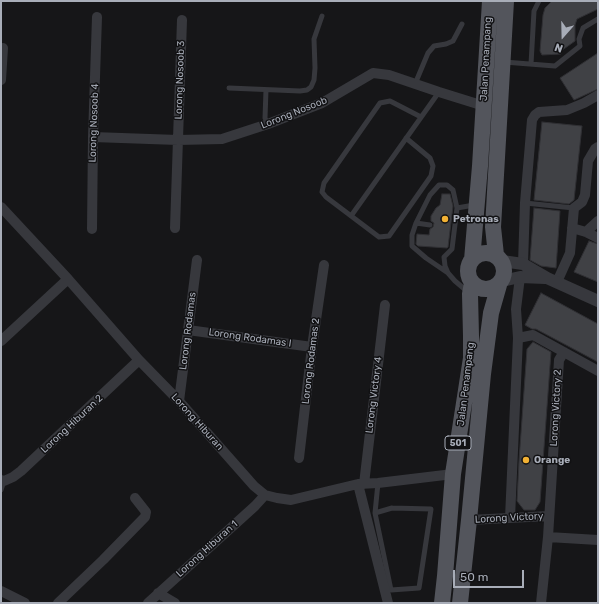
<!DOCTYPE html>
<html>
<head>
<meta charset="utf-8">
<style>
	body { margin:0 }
	#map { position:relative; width:599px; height:604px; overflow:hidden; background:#161618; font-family:Rubik,sans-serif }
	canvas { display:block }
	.frame { position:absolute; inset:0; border:2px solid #a8adb8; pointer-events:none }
	.north { position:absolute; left:543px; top:16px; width:40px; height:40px; -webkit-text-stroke:3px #111113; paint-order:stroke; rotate:200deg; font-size:11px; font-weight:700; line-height:16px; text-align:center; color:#a8adb8 }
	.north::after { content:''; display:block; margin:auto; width:14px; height:18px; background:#a8adb8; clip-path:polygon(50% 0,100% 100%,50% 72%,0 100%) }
	.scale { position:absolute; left:453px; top:570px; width:71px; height:18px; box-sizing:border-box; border:2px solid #a8adb8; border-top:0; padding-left:5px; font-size:12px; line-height:14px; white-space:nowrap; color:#a8adb8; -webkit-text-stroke:3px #111113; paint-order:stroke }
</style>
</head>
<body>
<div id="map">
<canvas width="599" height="604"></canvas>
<div class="frame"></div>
<div class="north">N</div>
<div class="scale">50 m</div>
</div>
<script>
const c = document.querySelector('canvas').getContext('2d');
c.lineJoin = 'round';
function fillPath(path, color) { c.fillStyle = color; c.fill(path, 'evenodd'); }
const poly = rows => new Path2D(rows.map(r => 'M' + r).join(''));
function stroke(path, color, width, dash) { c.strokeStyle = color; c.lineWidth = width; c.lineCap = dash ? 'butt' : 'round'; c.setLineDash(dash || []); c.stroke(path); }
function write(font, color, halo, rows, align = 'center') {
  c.font = font + ' Rubik,sans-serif'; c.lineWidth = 3; c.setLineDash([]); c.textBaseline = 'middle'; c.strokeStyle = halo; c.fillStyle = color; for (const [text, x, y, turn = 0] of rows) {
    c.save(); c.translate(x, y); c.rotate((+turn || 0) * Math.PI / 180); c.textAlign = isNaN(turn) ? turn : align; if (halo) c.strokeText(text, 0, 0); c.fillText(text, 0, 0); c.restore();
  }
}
const building = poly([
	[552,1,598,1,598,9,577,19,575,25,575,41,561,51,561,54,542,55,540,51,543,15,545,8,552,1],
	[598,53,598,89,574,100,560,78,598,53],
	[542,122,582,126,574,200,569,204,534,200,542,122],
	[442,194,450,194,453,206,448,247,447,248,418,246,416,244,417,234,429,235,430,229,433,227,434,223,431,221,431,216,436,208,440,205,442,194],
	[534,208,560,211,556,268,541,266,530,260,534,208],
	[589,241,598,244,598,282,574,272,589,241],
	[541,293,598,324,598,362,536,329,532,329,525,325,541,293],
	[533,342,551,352,540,502,535,510,524,510,517,501,519,461,527,349,533,342]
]);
fillPath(building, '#404145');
stroke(building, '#303034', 1);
stroke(poly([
	[504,62,555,66,580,46,579,39,583,28,598,19],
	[531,64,534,11,539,1],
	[415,84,428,53,434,46,446,44,453,41,462,24],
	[229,88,300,91,307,90,311,87,314,80,315,68,314,39,322,16],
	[266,90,265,118,268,124],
	[406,138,430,158,433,166,431,176,389,236,379,237,326,197,322,192,324,183,380,103,390,101,421,117],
	[525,203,574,208],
	[351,216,439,92],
	[416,223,430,225],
	[448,273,426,258,412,246,412,235,416,223,430,195,439,185,447,185,453,190,457,208],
	[468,292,455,281,448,273,445,266,444,257,452,249,457,208,474,205],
	[1,490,4,481],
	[392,508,431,509,419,588,391,590,375,513,392,508],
	[375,513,378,483]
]), '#37383d', 5);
stroke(poly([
	[1,80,3,48],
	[93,137,178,140,222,139,268,124,322,103,373,73,389,75,439,92,484,106],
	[1,207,68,279,139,360,179,401,254,486,265,495,277,498,291,500,358,484,378,483,453,474],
	[175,228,182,20],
	[572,228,586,232,598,238],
	[92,229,93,137,97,17],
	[586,232,598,221],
	[523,264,525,203,532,120,535,115,539,112,567,110,584,103,598,95],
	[557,282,570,253,574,208,582,202,585,195,588,161,595,149,598,147],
	[188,330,312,347],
	[518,338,533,335,598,371],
	[1,341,68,279],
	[179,401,197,260],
	[299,458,312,347,324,265],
	[1,480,4,481,13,477,21,471,139,360],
	[358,484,388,603],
	[364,484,385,305],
	[510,518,518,338,516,309,520,277],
	[469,520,549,516],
	[548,537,598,540],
	[1,591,25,603],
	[158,593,175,603],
	[58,603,103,560,145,517,146,512,135,498],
	[148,603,255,506,265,495],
	[541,603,548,537,559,360,564,352]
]), '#37383d', 10);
stroke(poly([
	[502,261,523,264,547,278,598,301],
	[502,281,520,277,545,278]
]), '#37383d', 12);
stroke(poly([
	'468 271a18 18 0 1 1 36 0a18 18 0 1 1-36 0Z',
	[496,255,493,227,506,1],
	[472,260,480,166,490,1],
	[442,603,445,576,453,474,471,358,471,336,470,294,472,283],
	[460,603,469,520,483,374,491,313,499,285]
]), '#53555c', 16);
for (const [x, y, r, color] of [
	[445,219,4,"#f2b134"],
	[526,460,4,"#f2b134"]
]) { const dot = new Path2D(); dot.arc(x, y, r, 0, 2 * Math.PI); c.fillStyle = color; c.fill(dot); stroke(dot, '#111113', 1.5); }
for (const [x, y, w] of [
	[458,443,26]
]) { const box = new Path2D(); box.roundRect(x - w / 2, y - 7, w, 14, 3); c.fillStyle = '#111113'; c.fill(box); stroke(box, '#a8adb8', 1); }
write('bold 9px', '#a8adb8', null, [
	["501",458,443]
]);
write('10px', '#a8adb8', '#111113', [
	["Jalan Penampang",486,59,-87],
	["Lorong Nosoob 3",180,80,-88],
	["Lorong Nosoob",294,113,-22],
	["Lorong Nosoob 4",94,123,-88],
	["Lorong Rodamas",188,331,-83],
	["Lorong Rodamas I",250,338,8],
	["Lorong Rodamas 2",311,361,-83],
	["Jalan Penampang",466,384,-83],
	["Lorong Victory 4",374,395,-83],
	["Lorong Victory 2",556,408,-87],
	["Lorong Hiburan",197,422,48],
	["Lorong Hiburan 2",72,424,-43],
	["Lorong Victory",509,518,-3],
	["Lorong Hiburan 1",207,549,-42]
]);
write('bold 10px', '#a8adb8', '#111113', [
	["Petronas",453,219],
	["Orange",534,460]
], 'left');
</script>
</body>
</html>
